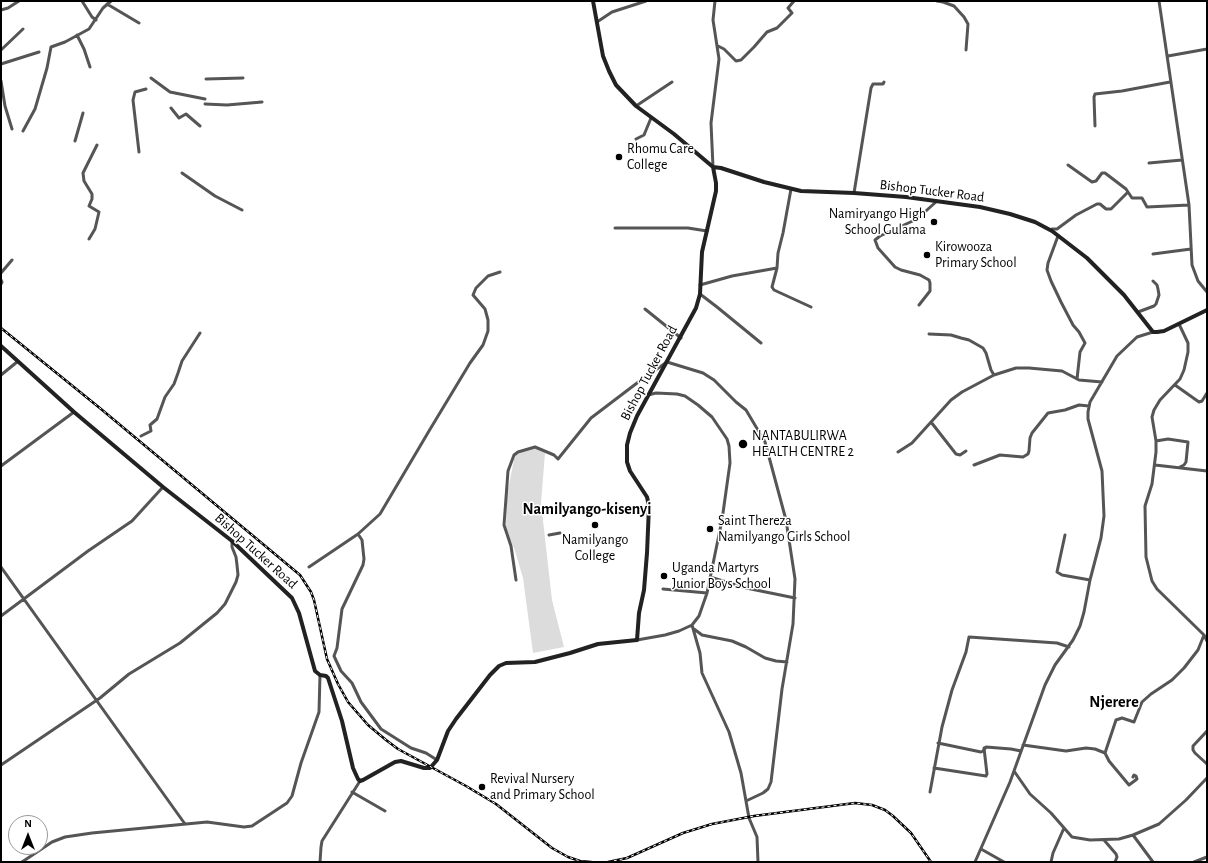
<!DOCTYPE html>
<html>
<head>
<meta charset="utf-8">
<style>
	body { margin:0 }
	#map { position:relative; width:1208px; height:863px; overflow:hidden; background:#fff; font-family:"Alegreya Sans",sans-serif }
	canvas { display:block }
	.frame { position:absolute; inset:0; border:2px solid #000; pointer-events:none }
	.north { position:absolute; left:8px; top:815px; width:40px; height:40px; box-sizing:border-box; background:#fff; border:1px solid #999; border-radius:50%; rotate:0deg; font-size:11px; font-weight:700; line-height:16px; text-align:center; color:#000 }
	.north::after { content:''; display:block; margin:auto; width:14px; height:18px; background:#000; clip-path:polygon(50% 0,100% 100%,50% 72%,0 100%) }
</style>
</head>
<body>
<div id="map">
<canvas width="1208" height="863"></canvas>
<div class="frame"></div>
<div class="north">N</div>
</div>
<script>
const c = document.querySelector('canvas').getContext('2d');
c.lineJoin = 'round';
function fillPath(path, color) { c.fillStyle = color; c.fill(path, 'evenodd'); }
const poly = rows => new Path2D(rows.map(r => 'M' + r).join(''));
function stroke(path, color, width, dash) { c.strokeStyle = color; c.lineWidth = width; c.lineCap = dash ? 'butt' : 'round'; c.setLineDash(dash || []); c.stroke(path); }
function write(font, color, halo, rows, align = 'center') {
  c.font = font + ' "Alegreya Sans",sans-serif'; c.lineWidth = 3; c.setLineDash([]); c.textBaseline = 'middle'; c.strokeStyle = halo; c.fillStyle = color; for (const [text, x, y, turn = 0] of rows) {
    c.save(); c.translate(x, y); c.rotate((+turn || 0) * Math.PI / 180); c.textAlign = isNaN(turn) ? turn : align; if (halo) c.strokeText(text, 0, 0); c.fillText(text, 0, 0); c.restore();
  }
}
fillPath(poly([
	[534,448,545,453,541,503,552,600,564,647,533,653,523,578,515,551,506,528,507,494,515,455]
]), '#dcdcdc');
stroke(poly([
	[82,1,92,17,96,20],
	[937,1,943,2,954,6,964,17,968,24,966,50],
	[1159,1,1189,205,1192,265,1198,281,1207,292],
	[107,4,139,23],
	[1,10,8,8,19,1],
	[597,22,612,12,646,1],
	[77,35,84,49,90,67],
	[718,46,724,49,736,61,741,60,754,47,767,32,777,28,792,13,788,8,794,1],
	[1,50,23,29],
	[1168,56,1207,49],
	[1,64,39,52],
	[151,78,170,92,205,99],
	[206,79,243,78],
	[1,81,5,106,12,129],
	[205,104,227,105,262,102],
	[636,106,672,82],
	[171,108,179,118,186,114,200,126],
	[1095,126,1094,97,1095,94,1122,91,1170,82],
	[23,131,35,109,47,68,51,47,65,42,89,29,103,8,111,1],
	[636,139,644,135,651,118],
	[75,141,83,113],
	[139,152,133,100,135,92,146,89],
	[1149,163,1182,160],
	[1068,165,1092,182,1096,181,1102,173,1105,173,1126,189,1132,198,1142,198,1147,207,1189,205],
	[713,167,711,123,719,59,713,20,715,1],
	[182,173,215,196,242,210],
	[791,189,783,233,778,253,777,268,772,287,774,290,811,307],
	[854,193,871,88,873,84,883,84,884,82],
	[615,228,688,228,707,231],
	[1052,229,1057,229,1076,215,1097,204,1100,204,1106,209,1111,209,1128,192],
	[1058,236,1048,263,1047,270,1051,281,1061,302,1073,325,1079,332,1085,343,1080,352,1077,379],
	[89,239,95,229,99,212,89,206,92,199,92,194,84,181,83,173,97,145],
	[1153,254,1191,249],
	[1,273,12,260],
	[1,280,2,282,1,284],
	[700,285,732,276,777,268],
	[700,294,717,307,761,343],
	[919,305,930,291,930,283,929,280,920,275,901,270,895,267,878,248,875,240,880,236,917,219,937,201],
	[645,309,681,338],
	[1138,312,1154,306,1156,304,1159,295,1158,289,1157,285,1153,281],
	[929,334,951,335,961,338,969,340,983,348,986,353,991,370,994,375],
	[1,375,17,362],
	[1175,385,1199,402,1202,401,1207,393],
	[931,422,956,454,960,455,966,451],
	[141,436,151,431,150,425,157,419,165,397,174,384,178,373,182,361,200,333],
	[1156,441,1168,439,1188,442,1186,462,1184,465,1180,467],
	[898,452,912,443,951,400,962,392,994,375,1016,368,1029,368,1062,371,1079,380,1102,382],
	[974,465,1000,455,1023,457,1028,454,1029,451,1030,438,1032,433,1048,413,1065,410,1079,405,1089,406],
	[1155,465,1207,471],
	[1,466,74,412],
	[358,534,362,540,364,559,363,565,342,609,337,648,334,656,341,671,352,683,361,702,381,729,411,748,426,753,437,760],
	[549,535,560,533],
	[1065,535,1057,572,1062,575,1090,580],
	[1,567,185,824],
	[309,567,358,534,380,514,429,431,470,363,483,345,488,331,488,320,485,309,473,295,476,288,488,276,500,272],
	[710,577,746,588,795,598],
	[516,580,511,546,504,525,508,471,514,455,518,452,535,447,554,455,558,459,591,418,641,380,667,362,703,373,714,380,736,402,746,410,765,442,786,520,795,579,793,624,782,689,771,782,768,789,763,793,746,801],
	[663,589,707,593],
	[1,616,88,551,132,521,163,487],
	[692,625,700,653,702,673,729,732,741,773,749,818,757,837,758,862],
	[694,629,702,635,732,641,746,647,765,658,776,661,787,662],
	[1204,635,1207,641],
	[637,640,665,635,679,631,692,625,699,616,707,593,722,520,730,463,729,446,727,439,712,417,698,405,685,396,677,394,656,393,648,395],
	[1207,731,1193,746,1193,750,1195,753,1207,764],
	[938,743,981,752,983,751,986,747,1011,749,1021,751],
	[1023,745,1066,751,1086,748,1095,749,1105,753,1109,761,1129,785,1137,779,1136,776,1134,775,1133,777],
	[1105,753,1116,720,1122,718,1134,722,1142,702,1151,694,1172,680,1184,668,1198,650,1204,635,1157,589,1152,581,1146,557,1145,506,1152,484,1156,452,1156,441,1152,417,1154,410,1160,400,1180,379,1184,370,1188,352,1188,343,1179,324],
	[1,765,100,698,129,674,180,643,217,613,225,604,236,582,238,575,237,565,236,557,232,547,232,541],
	[934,768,986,776,987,774,984,748],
	[1014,771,1030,794,1051,813,1072,837,1090,840,1119,839,1133,835,1159,824,1186,800,1207,778],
	[352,792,385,811],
	[930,792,942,727,952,690,966,652,969,637,1057,643,1069,647],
	[1133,835,1153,862],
	[1104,840,1116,854,1117,857,1115,862],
	[981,849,1004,862],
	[22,862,52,842,65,837,92,833,207,822,244,827,252,826,287,803,292,796,301,763,319,712,320,675],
	[320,862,321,847,322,841,360,781],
	[975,862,1010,782,1045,685,1055,665,1073,640,1080,626,1084,612,1090,580,1101,538,1104,516,1102,471,1088,419,1088,412,1090,402,1117,356,1137,337,1153,332],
	[1051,862,1053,853,1064,828],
	[1194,862,1207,857]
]), '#555', 3);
stroke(poly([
	[593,1,603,56,609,71,616,85,636,106,674,134,713,167],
	[713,167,721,168,764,182,801,191,854,193,906,197,980,207,1010,214,1035,222,1052,231,1087,258,1124,295,1153,332,1157,332,1164,331,1207,310],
	[1,346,74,412,163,487,232,541,292,598,299,613,315,671,320,675,326,676,328,678,342,721,353,768,358,779,360,781,363,780,395,762,401,761,424,768,430,768,437,760,448,731,456,719,490,675,499,666,506,663,535,662,570,653,598,644,637,640,639,613,644,590,647,553,649,506,647,497,630,471,627,462,627,445,630,433,637,416,696,308,700,294,702,252,716,191,716,183,713,167]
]), '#222', 4);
const rail = poly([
	[1,328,101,409,300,575,311,592,314,600,327,659,338,684,348,702,368,725,386,740,398,749,466,786,496,804,552,848,568,857,580,861,591,862],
	[608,862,627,858,683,833,712,824,754,816,855,803,872,805,885,810,893,816,911,833,931,862]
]);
stroke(rail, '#000', 2.5);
stroke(rail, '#fff', 1, [3]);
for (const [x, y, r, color] of [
	[619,157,4,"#000"],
	[934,222,4,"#000"],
	[927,255,4,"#000"],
	[743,444,5,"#000"],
	[595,525,4,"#000"],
	[710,529,4,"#000"],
	[664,576,4,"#000"],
	[482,787,4,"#000"]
]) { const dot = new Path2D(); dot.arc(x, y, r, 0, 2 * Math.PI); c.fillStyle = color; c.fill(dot); stroke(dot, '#fff', 1.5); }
write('14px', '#000', '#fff', [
	["Rhomu Care",627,149],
	["College",627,165],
	["Namiryango High",926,214,"right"],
	["School Gulama",926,230,"right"],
	["Kirowooza",935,247],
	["Primary School",935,263],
	["NANTABULIRWA",752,436],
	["HEALTH CENTRE 2",752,452],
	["Saint Thereza",718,521],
	["Namilyango Girls School",718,537],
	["Namilyango",595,540,"center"],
	["College",595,556,"center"],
	["Uganda Martyrs",672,568],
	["Junior Boys School",672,584],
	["Revival Nursery",490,779],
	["and Primary School",490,795]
], 'left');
write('14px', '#000', '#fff', [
	["Bishop Tucker Road",932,191,7],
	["Bishop Tucker Road",649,373,-62],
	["Bishop Tucker Road",256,551,42]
]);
write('bold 16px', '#000', '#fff', [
	["Namilyango-kisenyi",587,509],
	["Njerere",1114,702]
]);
</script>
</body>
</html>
